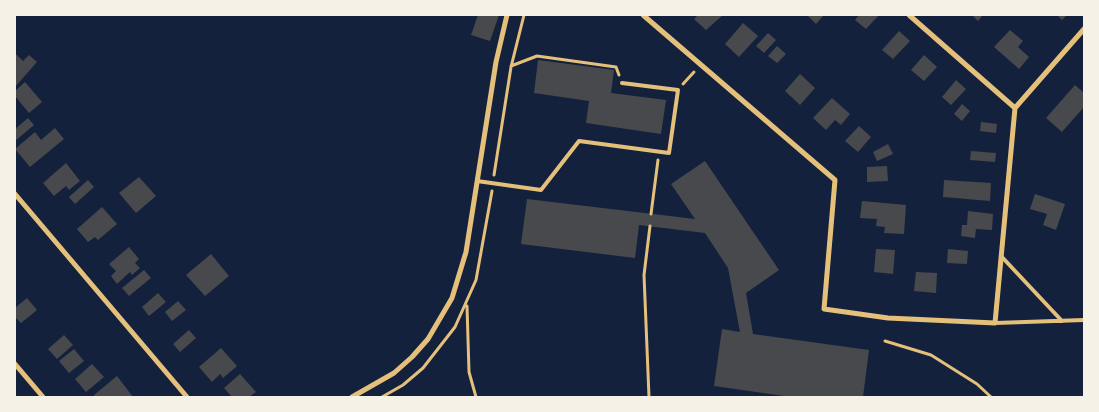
<!DOCTYPE html>
<html>
<head>
<meta charset="utf-8">
<style>
	body { margin:0 }
	#map { position:relative; width:1099px; height:412px; overflow:hidden; background:#14213d; font-family:"Golos Text",sans-serif }
	canvas { display:block }
	.frame { position:absolute; inset:0; border:16px solid #f6f1e7; pointer-events:none }
</style>
</head>
<body>
<div id="map">
<canvas width="1099" height="412"></canvas>
<div class="frame"></div>
</div>
<script>
const c = document.querySelector('canvas').getContext('2d');
c.lineJoin = 'round';
function fillPath(path, color) { c.fillStyle = color; c.fill(path, 'evenodd'); }
const poly = rows => new Path2D(rows.map(r => 'M' + r).join(''));
function stroke(path, color, width, dash) { c.strokeStyle = color; c.lineWidth = width; c.lineCap = dash ? 'butt' : 'round'; c.setLineDash(dash || []); c.stroke(path); }
fillPath(poly([
	[478,15,499,15,490,41,471,35],
	[698,15,723,15,706,30,694,19],
	[807,15,824,15,816,24],
	[859,15,879,15,866,29,855,20],
	[972,15,983,15,978,21],
	[1057,15,1067,15,1062,20],
	[743,23,758,36,739,57,725,44],
	[1010,30,1023,41,1018,47,1029,57,1019,69,994,47],
	[899,31,910,41,893,59,882,50],
	[768,33,776,40,764,53,756,46],
	[777,46,786,54,777,63,768,56],
	[15,53,23,61,29,55,37,62,15,87],
	[924,55,937,67,924,81,911,70],
	[538,60,614,70,611,93,666,100,661,134,586,123,589,101,534,93],
	[800,74,815,88,800,105,785,91],
	[956,80,966,89,951,105,942,97],
	[25,82,42,102,29,113,15,96,15,91],
	[1075,85,1084,93,1084,107,1062,132,1046,118],
	[832,98,850,114,841,125,835,120,826,130,813,118],
	[962,104,970,111,962,121,954,114],
	[28,118,34,125,15,141,15,129],
	[981,122,997,124,996,133,980,131],
	[859,126,871,137,858,152,845,141],
	[55,128,64,139,30,167,15,149,35,132,41,140],
	[888,144,893,154,877,161,873,152],
	[971,151,996,153,995,162,970,160],
	[705,161,779,270,746,293,753,334,869,350,863,397,791,397,714,386,722,329,740,332,728,268,705,233,639,225,635,258,521,244,527,199,695,219,671,184],
	[66,163,80,181,69,190,66,186,54,196,43,183],
	[887,166,888,181,867,182,867,167],
	[139,177,156,196,136,213,119,193],
	[88,180,94,187,75,204,69,197],
	[944,180,991,183,990,201,943,197],
	[1035,194,1065,204,1056,230,1043,225,1047,214,1030,209],
	[862,201,906,205,904,234,884,233,885,227,876,226,877,219,860,218],
	[102,207,117,224,98,240,95,237,88,242,77,229],
	[968,211,993,214,992,230,976,229,975,238,961,236,962,225,967,225],
	[129,247,139,259,135,263,140,268,132,275,130,272,117,284,111,276,116,271,109,264],
	[876,249,895,250,893,274,874,272],
	[948,249,968,251,967,264,947,263],
	[211,254,229,276,205,296,186,275],
	[144,270,151,278,129,296,122,288],
	[916,272,937,273,936,293,914,291],
	[158,293,166,302,149,316,142,307],
	[27,298,37,310,21,323,15,317,15,308],
	[178,301,186,310,172,321,165,312],
	[189,330,196,338,180,352,173,344],
	[64,335,73,345,57,359,48,349],
	[221,348,237,366,223,378,220,374,212,382,199,367],
	[74,349,84,361,69,373,59,361],
	[92,364,104,377,86,392,75,379],
	[240,374,256,392,249,397,232,397,224,388],
	[117,376,133,397,95,397,94,395]
]), '#48494c');
stroke(poly([
	[511,66,537,56,616,67,619,75],
	[683,84,694,72],
	[494,175,511,67,524,15],
	[651,214,658,160],
	[467,306,469,372,476,397],
	[885,341,931,355,977,384,991,397],
	[382,397,403,385,423,368,455,327,476,280,492,191],
	[649,397,644,275,650,226]
]), '#e5c07b', 3);
stroke(poly([
	[477,181,541,190,579,141,669,153,678,90,622,83],
	[1001,256,1062,321],
	[995,323,1084,320]
]), '#e5c07b', 4);
stroke(poly([
	[643,15,835,180,824,309,888,318,995,323,1015,108,1084,29],
	[909,15,1015,108],
	[15,194,187,397],
	[15,364,43,397],
	[352,397,394,373,412,357,428,339,452,298,466,252,496,62,507,15]
]), '#e5c07b', 5);
</script>
</body>
</html>
